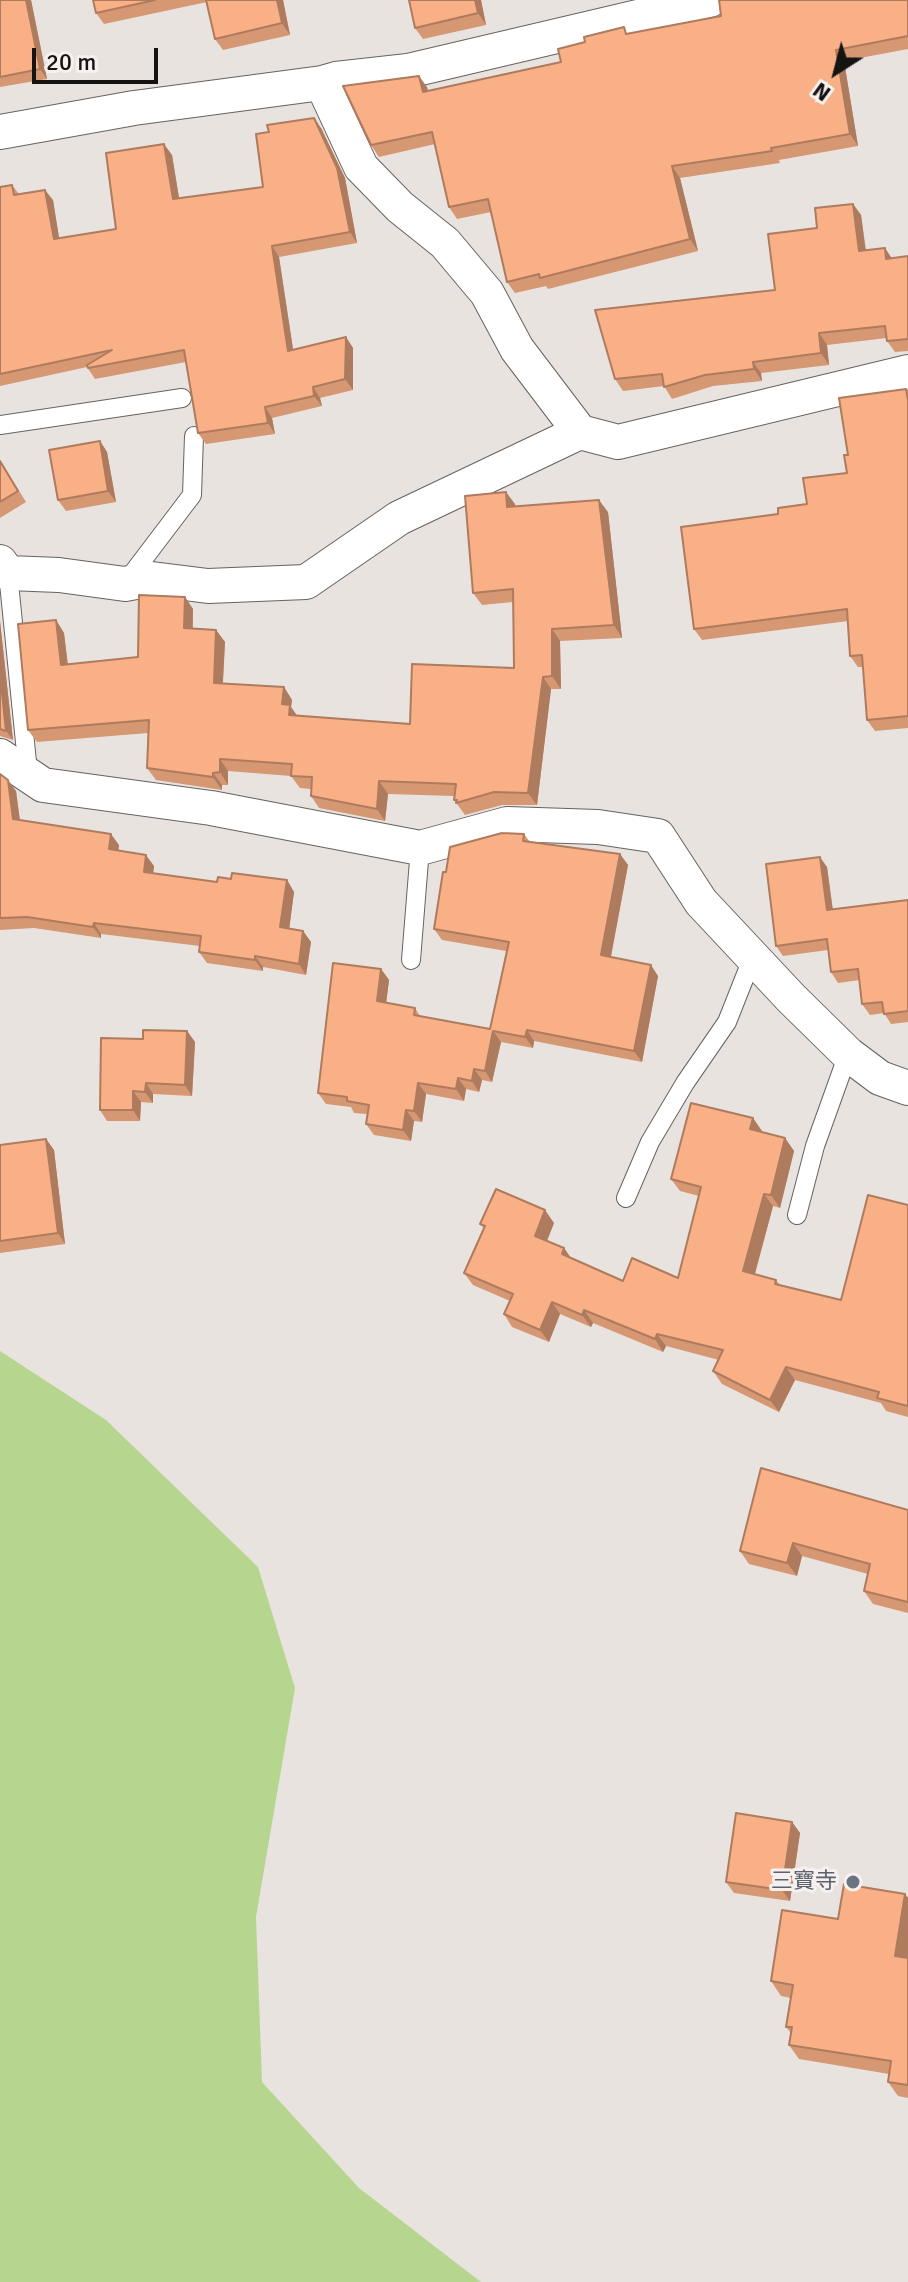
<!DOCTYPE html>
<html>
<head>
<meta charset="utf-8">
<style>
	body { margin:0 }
	#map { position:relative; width:908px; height:2282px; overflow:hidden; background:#e9e3e0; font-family:Signika,sans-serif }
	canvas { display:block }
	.north { position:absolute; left:796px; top:32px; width:80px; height:80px; -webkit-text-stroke:6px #f6f1ee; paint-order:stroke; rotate:216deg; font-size:22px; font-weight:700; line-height:32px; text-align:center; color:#161413 }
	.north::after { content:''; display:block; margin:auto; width:28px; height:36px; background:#161413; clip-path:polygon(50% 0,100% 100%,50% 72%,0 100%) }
	.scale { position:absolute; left:32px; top:48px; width:126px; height:36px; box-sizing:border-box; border:4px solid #161413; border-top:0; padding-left:10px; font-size:24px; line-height:28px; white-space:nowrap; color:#161413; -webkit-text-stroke:6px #f6f1ee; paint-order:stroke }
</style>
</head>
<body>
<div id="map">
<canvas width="908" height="2282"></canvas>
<div class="north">N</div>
<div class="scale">20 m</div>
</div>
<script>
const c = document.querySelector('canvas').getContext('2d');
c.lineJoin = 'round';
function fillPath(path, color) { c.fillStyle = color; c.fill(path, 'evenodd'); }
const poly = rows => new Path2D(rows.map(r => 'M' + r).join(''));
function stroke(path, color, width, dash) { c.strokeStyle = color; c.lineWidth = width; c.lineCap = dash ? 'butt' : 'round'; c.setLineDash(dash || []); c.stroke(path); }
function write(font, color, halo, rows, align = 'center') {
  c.font = font + ' Signika,"Noto Sans JP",sans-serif'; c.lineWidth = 6; c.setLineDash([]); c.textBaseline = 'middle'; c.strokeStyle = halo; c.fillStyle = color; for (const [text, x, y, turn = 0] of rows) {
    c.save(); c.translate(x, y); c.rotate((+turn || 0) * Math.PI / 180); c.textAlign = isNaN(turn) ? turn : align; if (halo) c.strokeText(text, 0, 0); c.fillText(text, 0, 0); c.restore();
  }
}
fillPath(poly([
	[0,1351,106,1420,258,1567,295,1688,256,1917,262,2082,359,2188,481,2282,0,2282]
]), '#b6d690');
const lane = poly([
	[0,425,182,398],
	[8,573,28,772],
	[126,582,192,495,194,436],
	[411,960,420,848],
	[626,1198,650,1142,685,1083,727,1022,752,959],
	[797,1215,815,1146,848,1054]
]);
const street = poly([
	[710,0,408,71,336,79,322,83,361,167,400,207,445,243,487,293,517,349,580,432,618,442,908,372],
	[0,132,134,108,322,83],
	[0,562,8,573,59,575,125,584,152,579,208,586,306,582,399,518,580,432],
	[0,756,43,785,211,808,420,848,507,824,598,827,658,836,701,902,791,998,848,1054,880,1078,908,1088]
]);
stroke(lane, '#67625f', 20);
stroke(street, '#67625f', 36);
stroke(lane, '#fff', 18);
stroke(street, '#fff', 34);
fillPath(poly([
	[0,0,31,0,47,79,0,87],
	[93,0,283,0,290,35,223,50,215,39,207,2,104,24,96,13],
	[409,0,481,0,486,25,423,39,415,28],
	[908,0,908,49,844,61,858,146,779,160,780,163,680,178,698,251,548,289,546,286,515,293,507,282,491,212,457,219,449,207,435,144,379,157,371,145,427,87,428,91,561,62,629,34,721,16],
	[321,128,345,178,357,243,279,257,293,350,346,337,353,348,353,390,320,398,322,406,272,418,275,434,206,444,198,433,186,362,95,379,87,367,0,386,0,187,12,185,19,194,53,200,59,238,116,229,172,155,179,198,263,187],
	[853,204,861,215,866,250,891,258,908,256,908,351,895,352,887,341,887,338,827,345,829,365,761,373,762,381,713,386,672,399,664,386,623,391,615,379,775,290,817,228],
	[906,389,908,391,908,728,875,731,867,720,863,667,858,667,850,656,848,621,702,640,694,629,778,514,807,504,847,473,848,455],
	[100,441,107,452,116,502,66,511,58,500],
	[0,460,26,502,0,518],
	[515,504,515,507,608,512,622,638,560,641,561,689,551,689,537,805,502,805,465,815,454,800,454,796,388,794,385,821,319,808,311,796,311,789,300,788,291,776,228,771,228,785,222,785,222,790,156,780,147,768,148,733,37,742,28,730,56,620,64,633,68,664,138,657,185,597,193,609,193,629,216,630,225,642,223,683,284,687,292,700,291,707,297,716,410,724,514,668,513,602,482,605,473,593],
	[0,621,13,740,0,736],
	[0,774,16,791,20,820,119,845,118,850,154,866,153,873,217,882,231,879,287,880,294,892,289,929,303,931,311,942,306,975,263,967,263,971,207,963,199,952,200,946,101,934,101,938,34,928,0,930],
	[524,834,530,842,620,854,628,865,611,957,658,976,642,1062,534,1041,533,1048,501,1042,492,1082,482,1080,479,1092,466,1089,464,1101,426,1094,422,1122,414,1121,411,1141,374,1135,366,1124,367,1114,354,1113,351,1107,326,1104,318,1093,381,969,389,980,386,1003,415,1008,420,1016,490,1029,506,951,442,940,434,929,446,872],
	[827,867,833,910,908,900,908,1022,891,1024,884,1013,870,1015,862,1004,860,980,838,983,831,972,828,950,783,956,776,946],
	[187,1031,195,1042,192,1096,153,1094,153,1103,141,1102,140,1121,107,1121,100,1110],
	[753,1118,762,1132,785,1138,794,1151,780,1208,773,1206,755,1274,776,1280,780,1285,841,1300,908,1205,908,1417,886,1411,881,1403,795,1380,779,1412,722,1384,713,1371,719,1360,666,1346,663,1352,593,1323,591,1327,560,1314,549,1342,512,1327,504,1314,510,1301,473,1285,464,1273,484,1228,480,1224,554,1223,547,1241,564,1248,571,1258,623,1281,678,1278,699,1196,680,1191,671,1179],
	[46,1139,54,1150,65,1244,0,1253,0,1145],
	[908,1510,908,1613,873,1604,864,1591,868,1574,802,1556,797,1576,749,1564,740,1551],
	[792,1822,800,1833,790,1901,734,1893,726,1882],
	[905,1894,908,1898,908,2098,898,2096,888,2082,889,2074,799,2059,789,2045,791,2033,786,2027,791,1998,781,1996,771,1981,838,1919]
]), '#d69773');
fillPath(poly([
	[26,0,31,0,47,79,40,69],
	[277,0,283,0,290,35,282,23],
	[475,0,481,0,486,25,478,13],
	[836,50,844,61,858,146,850,134],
	[419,76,427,87,431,104,423,92],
	[314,118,321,128,345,178,357,243,350,232],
	[164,144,172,155,181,210,173,199],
	[672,166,680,178,698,251,690,239],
	[45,190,53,200,61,250,54,239],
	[853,204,861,215,867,262,859,251],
	[272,246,279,257,295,362,288,351],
	[885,248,893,260,886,259],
	[819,333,827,345,829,365,821,353],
	[346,337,353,348,353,390,345,379],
	[753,362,761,373,762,381,754,369],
	[313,387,320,398,322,406,314,396],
	[265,407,272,418,275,434,268,423],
	[100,441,107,452,116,502,108,491],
	[506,492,515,504,516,520,507,507],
	[599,500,608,512,622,638,614,625],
	[185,597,193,609,192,641,184,628],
	[56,620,64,633,69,678,61,665],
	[0,621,13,740,6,731,0,674],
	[552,629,560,641,561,689,552,676],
	[216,630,225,642,222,695,214,683],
	[543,677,551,689,537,805,528,793],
	[284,687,292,700,291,707,298,717,297,728,282,704],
	[220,759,228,771,228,785,220,772],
	[213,773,222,785,222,790,213,777],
	[8,780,16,791,21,830,13,819],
	[379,781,388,794,385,821,377,809],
	[111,834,119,845,117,860,109,849],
	[620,854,628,865,609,966,601,955],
	[146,855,154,866,152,883,144,872],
	[820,857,827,867,834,920,827,910],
	[287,880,294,892,288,938,280,927],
	[94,923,101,934,101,938,93,927],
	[303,931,311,942,306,975,299,964],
	[255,956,263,967,263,971,255,960],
	[651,965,658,976,642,1062,634,1051],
	[381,969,389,980,385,1012,377,1001],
	[527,1030,534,1041,533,1048,525,1037],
	[187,1031,195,1042,192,1096,185,1085],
	[493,1031,501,1042,492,1082,485,1071],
	[474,1069,482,1080,479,1092,472,1081],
	[458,1078,466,1089,464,1101,456,1089],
	[146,1083,153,1094,153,1103,145,1092],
	[418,1083,426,1094,422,1122,414,1111],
	[133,1091,141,1102,140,1121,133,1110],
	[406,1110,414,1121,411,1141,403,1130],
	[753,1118,762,1131,759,1142,750,1129],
	[785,1138,794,1151,780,1208,771,1195],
	[46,1139,54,1150,65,1244,58,1233],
	[764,1194,773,1206,752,1284,743,1271],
	[545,1210,554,1223,544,1248,535,1236],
	[564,1248,573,1261,562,1254],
	[552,1302,560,1314,549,1342,540,1330],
	[584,1310,593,1323,591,1327,582,1315],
	[657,1334,666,1346,663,1352,655,1339],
	[786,1367,795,1380,779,1412,770,1400],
	[793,1543,802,1556,797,1576,787,1563],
	[792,1822,800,1833,790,1901,782,1890],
	[905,1894,908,1898,908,1955,905,1971,895,1956]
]), '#ae7b5e');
const building = poly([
	[0,0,26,0,40,69,0,77,0,0],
	[93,0,155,0,96,13,93,0],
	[206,0,277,0,282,23,215,39,206,0],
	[409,0,475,0,478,13,415,28,409,0],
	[719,0,908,0,908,36,836,50,850,134,771,148,772,151,672,166,690,239,540,278,539,274,507,282,488,199,449,207,432,132,371,145,343,86,419,76,423,92,561,62,558,49,585,42,584,37,624,27,626,34,721,16,719,0],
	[314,118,337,168,350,232,272,246,288,351,346,337,345,379,313,387,314,396,265,407,268,423,198,433,184,350,88,368,87,365,112,350,0,374,0,187,12,185,14,195,45,190,54,239,116,229,106,153,164,144,173,199,263,187,256,134,269,132,267,125,314,118],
	[853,204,859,251,885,248,886,259,908,256,908,339,887,341,885,326,819,333,821,353,753,362,754,369,705,375,664,387,662,374,615,379,595,310,775,290,768,234,817,228,815,208,853,204],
	[906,389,908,400,908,716,867,720,862,655,850,656,847,609,694,629,681,527,778,514,778,508,807,504,803,478,847,473,844,455,848,455,839,398,906,389],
	[100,441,108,491,58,500,49,450,100,441],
	[0,461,18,491,0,502,0,461],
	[506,492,507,507,599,500,614,625,552,629,552,676,543,677,528,793,494,792,456,803,457,800,454,800,456,784,379,781,377,809,311,796,312,777,291,776,292,764,220,759,220,772,213,773,213,777,147,768,149,720,28,730,18,624,56,620,61,665,138,657,139,595,185,597,184,628,216,630,214,683,284,687,282,704,290,705,289,715,410,724,412,664,514,668,513,589,473,593,465,496,506,492],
	[0,674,6,731,0,729,0,674],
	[0,774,8,780,13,819,111,834,109,849,146,855,144,872,217,882,218,877,231,879,232,873,287,880,280,927,303,931,299,964,255,956,255,960,199,952,201,936,94,923,93,927,27,917,0,918,0,774],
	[502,833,524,834,523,841,620,854,601,955,651,965,634,1051,527,1030,525,1037,493,1031,485,1071,474,1069,472,1081,458,1078,456,1089,418,1083,414,1111,406,1110,403,1130,366,1124,369,1105,347,1101,347,1097,318,1093,333,963,381,969,377,1001,415,1008,414,1015,490,1029,509,942,434,929,443,872,446,872,450,847,502,833],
	[820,857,827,910,908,900,908,1011,884,1014,882,1002,862,1004,858,969,831,972,827,939,776,946,766,864,820,857],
	[143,1030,187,1031,185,1085,146,1083,145,1092,133,1091,133,1110,100,1110,101,1038,143,1039,143,1030],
	[691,1103,753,1118,750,1129,785,1138,771,1195,764,1194,743,1271,776,1280,775,1284,841,1300,868,1195,908,1205,908,1406,877,1398,879,1392,786,1367,770,1400,713,1371,723,1350,657,1334,655,1339,584,1310,582,1315,552,1302,540,1330,504,1314,513,1294,464,1273,485,1226,480,1224,496,1189,545,1210,535,1236,564,1248,562,1254,623,1281,632,1258,678,1278,701,1187,671,1179,691,1103],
	[46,1139,58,1233,0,1241,0,1145,46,1139],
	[761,1468,908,1510,908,1602,864,1591,870,1564,793,1543,787,1563,740,1551,761,1468],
	[736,1813,792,1822,782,1890,726,1882,736,1813],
	[844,1884,905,1894,895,1956,908,1958,908,2085,888,2082,891,2061,789,2045,792,2027,786,2027,793,1985,771,1981,782,1910,838,1919,844,1884]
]);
fillPath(building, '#f9b086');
stroke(building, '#ae7b5e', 2);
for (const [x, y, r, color] of [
	[853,1882,8,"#6b7280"]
]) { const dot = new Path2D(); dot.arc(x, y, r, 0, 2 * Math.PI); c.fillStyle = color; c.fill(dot); stroke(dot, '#f6f1ee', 3); }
write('22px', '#5b616d', '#f6f1ee', [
	["三寶寺",837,1882]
], 'right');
</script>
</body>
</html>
